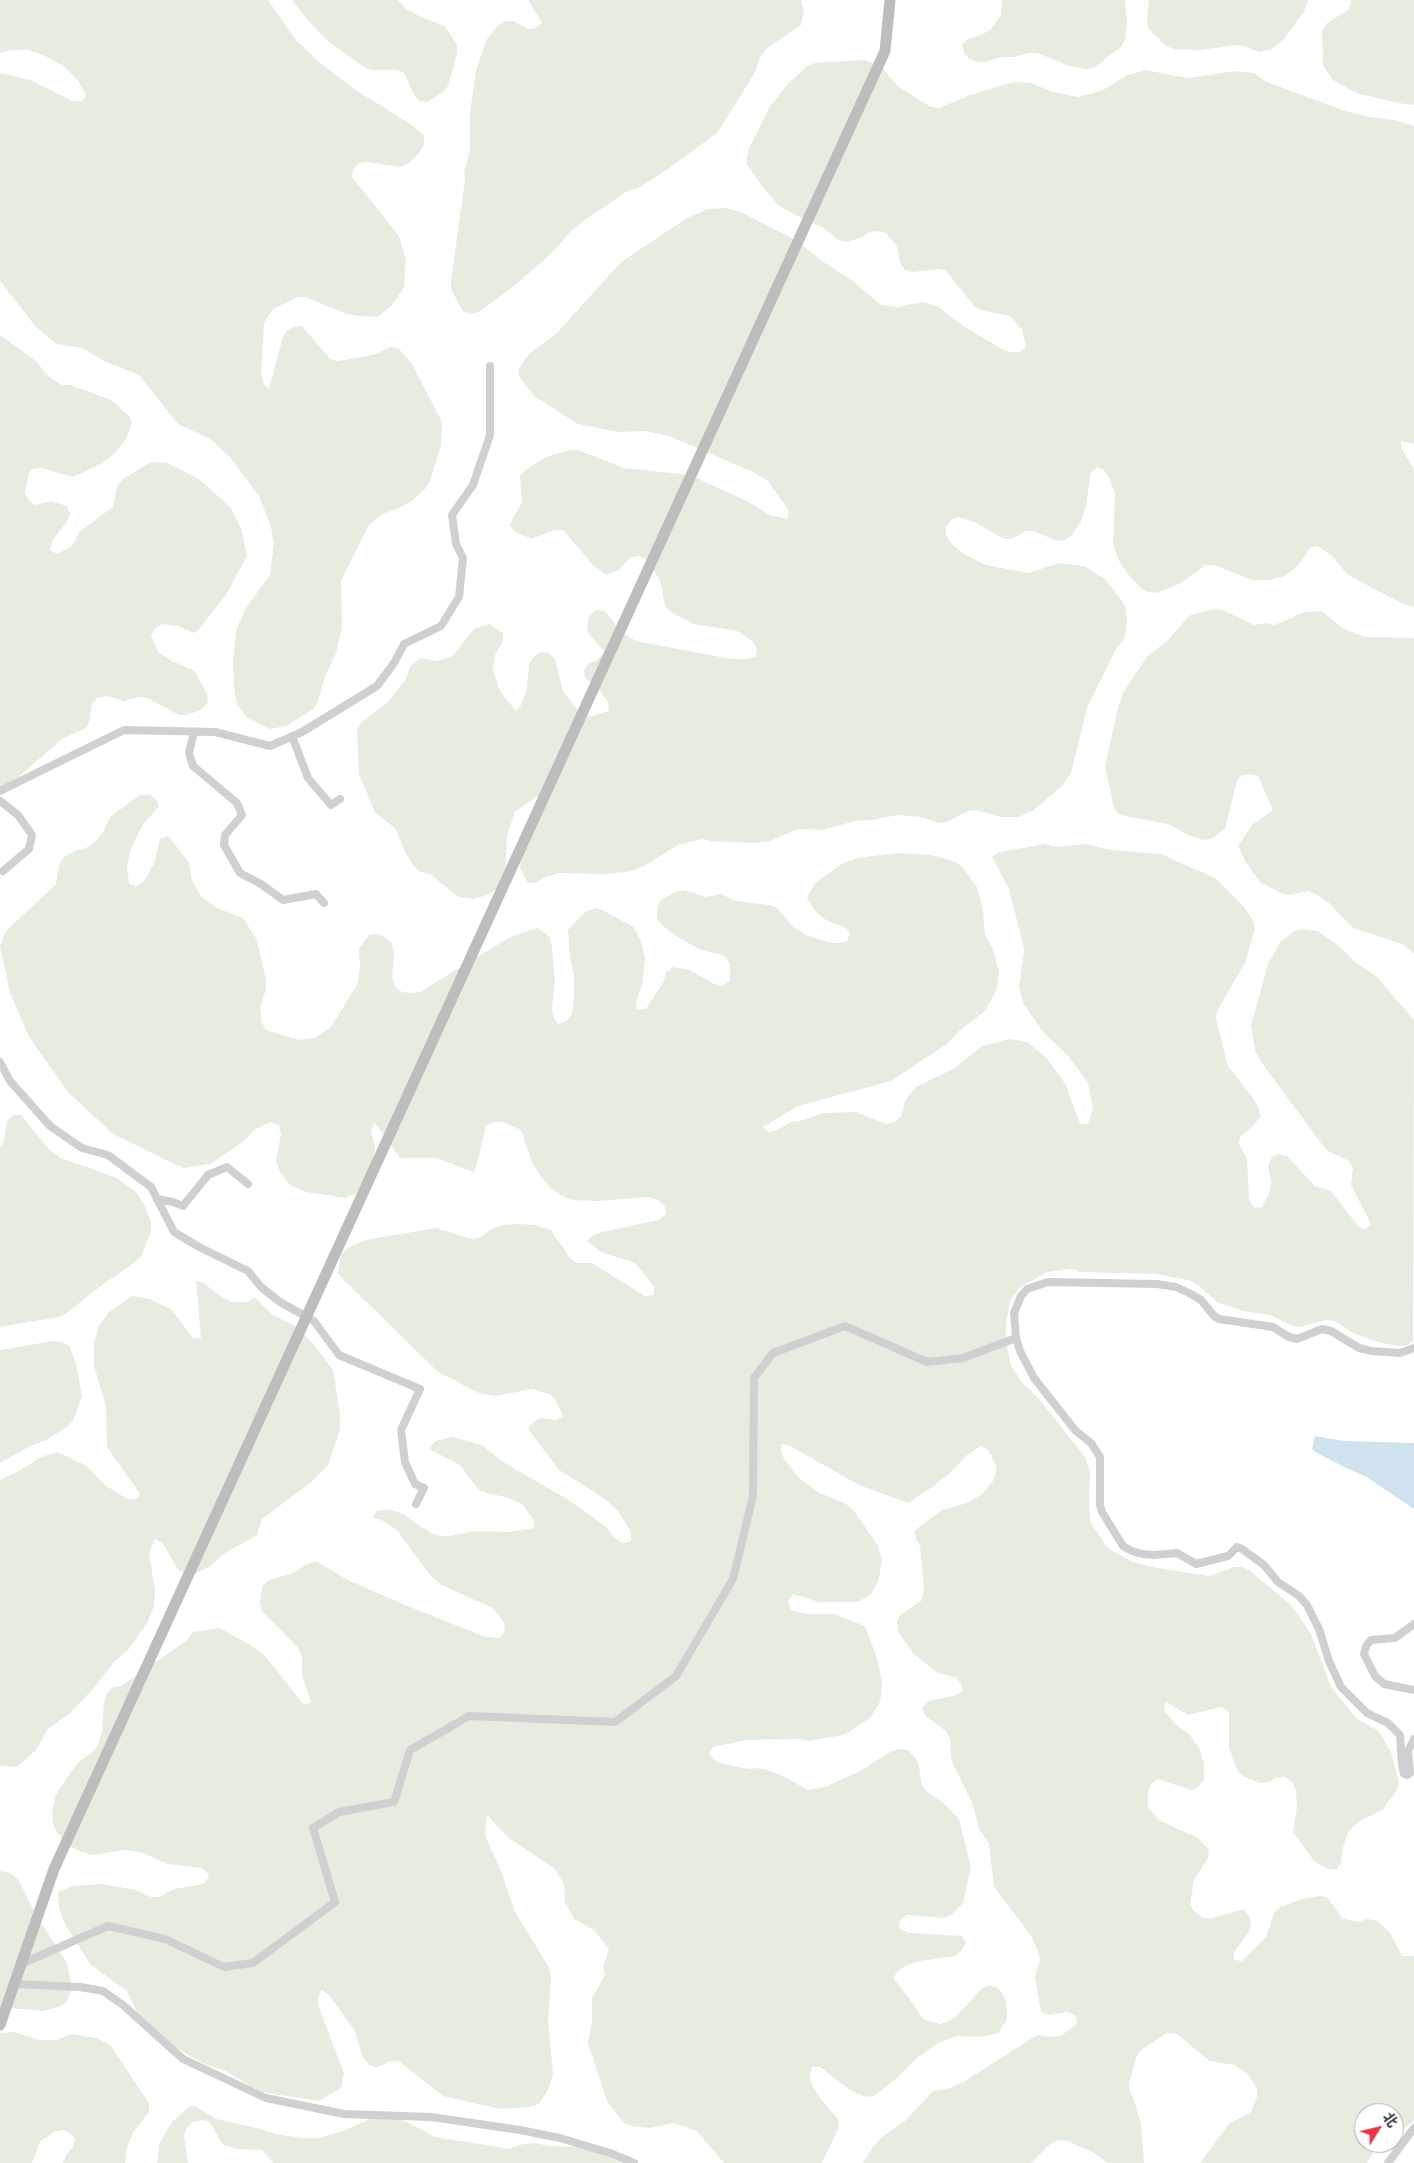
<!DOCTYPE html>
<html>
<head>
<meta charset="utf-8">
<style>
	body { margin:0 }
	#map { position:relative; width:1414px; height:2163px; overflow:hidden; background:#fff; font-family:"IBM Plex Sans","Noto Sans SC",sans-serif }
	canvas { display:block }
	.north { position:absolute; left:1354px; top:2103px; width:50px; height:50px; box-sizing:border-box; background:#fff; border:1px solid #adadad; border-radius:50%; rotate:54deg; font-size:14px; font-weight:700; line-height:20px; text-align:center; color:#333 }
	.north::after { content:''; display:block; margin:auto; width:18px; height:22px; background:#e63946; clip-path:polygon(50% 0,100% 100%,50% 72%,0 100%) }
</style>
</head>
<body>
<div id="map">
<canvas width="1414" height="2163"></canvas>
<div class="north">北</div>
</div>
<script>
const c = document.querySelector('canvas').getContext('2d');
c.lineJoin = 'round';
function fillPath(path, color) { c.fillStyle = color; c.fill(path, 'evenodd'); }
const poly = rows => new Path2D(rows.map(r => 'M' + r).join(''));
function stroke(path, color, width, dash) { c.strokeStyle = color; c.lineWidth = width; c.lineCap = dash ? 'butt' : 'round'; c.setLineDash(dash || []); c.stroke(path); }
fillPath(poly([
	[0,0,268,0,295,39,318,61,354,89,412,125,424,136,424,144,420,152,408,164,400,167,367,162,359,163,353,169,352,177,399,236,406,260,404,288,391,306,378,317,359,316,344,313,305,297,298,297,273,309,264,323,261,375,264,384,269,389,283,337,287,330,294,327,302,326,330,359,338,361,373,355,391,347,399,349,412,364,441,420,442,428,441,445,430,481,426,488,412,501,397,509,382,514,369,525,341,581,342,628,336,653,325,677,318,701,314,709,286,726,270,729,247,718,237,704,234,687,233,663,236,630,246,608,270,575,274,543,271,527,259,496,230,457,210,439,178,424,139,375,104,361,82,348,56,344,36,327,0,281,0,73,31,80,73,101,82,101,86,95,77,79,62,65,45,56,28,50,10,50,0,53],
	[292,0,398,0,406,9,421,17,445,26,457,45,457,54,448,86,442,93,427,102,419,101,414,95,404,73,397,70,372,70,364,67,329,42,306,18],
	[528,0,801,0,804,11,801,25,766,49,761,56,754,74,718,132,668,169,637,189,629,190,586,219,571,231,554,251,514,286,479,312,471,314,463,311,459,304,451,289,451,281,465,180,464,172,470,151,470,113,476,70,487,39,499,25,506,21,514,21,528,29,536,28,542,23],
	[1002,0,1125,0,1127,23,1125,40,1121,47,1095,67,1087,69,1069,66,1037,53,1029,53,1013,57,1001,57,985,62,978,62,970,59,964,53,962,45,968,39,983,34,991,29,1001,15],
	[1149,0,1308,0,1304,12,1284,39,1272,49,1259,52,1243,46,1235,45,1200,50,1174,49,1166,46,1148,28,1147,20],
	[1350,0,1414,0,1414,105,1398,103,1356,93,1333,80,1323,66,1322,32,1327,23,1348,10,1351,2],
	[865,60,881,67,898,86,916,98,931,107,939,108,970,95,1013,82,1031,83,1053,92,1078,97,1103,90,1128,75,1145,70,1187,78,1236,71,1253,73,1267,82,1345,111,1370,117,1394,120,1414,126,1414,444,1401,441,1402,449,1414,469,1414,607,1401,603,1348,575,1331,555,1317,546,1310,548,1298,566,1285,576,1269,580,1252,580,1214,565,1206,565,1181,583,1157,593,1148,592,1141,588,1127,573,1118,559,1113,544,1115,493,1109,478,1104,470,1097,467,1091,472,1086,505,1081,521,1072,535,1065,540,1057,541,1034,531,1026,531,1012,539,1004,539,974,522,959,517,951,520,946,526,946,534,950,542,962,553,986,565,1028,573,1059,563,1084,566,1105,579,1125,605,1127,621,1125,637,1115,651,1087,708,1071,773,1061,787,1034,810,1019,817,1002,817,975,810,968,811,947,822,938,823,921,817,897,815,872,820,855,821,823,830,798,829,770,841,753,843,711,841,703,839,678,845,644,866,628,872,602,874,560,873,544,878,537,882,528,883,520,868,522,850,544,796,536,797,515,812,507,835,505,877,501,885,490,894,474,899,458,897,430,874,421,872,414,866,405,852,395,828,375,813,359,774,357,730,362,722,389,701,405,680,411,665,421,658,437,661,453,656,474,629,489,624,503,633,503,641,495,655,493,671,500,691,516,711,521,705,527,689,529,664,534,656,541,652,549,653,555,659,563,691,578,711,584,716,592,716,609,711,608,702,603,695,598,687,585,678,584,670,589,663,597,660,605,652,588,633,587,624,590,615,597,609,605,611,621,632,636,641,731,659,748,659,756,656,757,648,752,641,737,631,693,624,671,612,665,606,660,580,646,559,638,556,630,558,619,570,606,575,592,564,563,530,555,530,531,539,516,532,510,526,513,517,522,503,520,476,525,470,546,457,570,450,578,450,624,468,690,475,747,501,770,515,787,519,789,511,768,481,753,472,669,436,645,431,619,432,578,424,534,396,519,376,519,368,529,354,557,333,621,262,687,218,708,209,726,208,743,213,797,241,825,263,853,281,881,305,897,307,923,302,939,307,960,324,1002,349,1010,352,1019,352,1026,346,1022,330,1010,316,984,311,975,307,946,271,939,269,913,272,905,270,900,263,897,246,886,233,877,231,868,233,861,238,845,242,838,240,824,228,807,221,778,205,761,185,746,163,749,148,769,108,787,85,806,67,815,63],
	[0,335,36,361,48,376,62,385,70,385,111,400,129,416,132,424,126,439,116,452,103,463,73,477,41,468,32,469,28,476,25,493,29,501,35,505,51,501,67,506,70,514,67,522,52,541,50,550,57,554,72,546,80,531,113,507,117,486,123,479,151,462,167,463,199,479,231,508,242,531,247,556,226,595,200,628,193,633,178,626,162,624,155,629,151,636,158,652,172,661,195,671,207,694,208,702,203,709,187,715,179,715,149,699,140,697,124,701,106,696,98,698,92,703,90,720,86,728,62,739,0,793],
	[1215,609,1223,610,1254,625,1266,623,1274,625,1305,612,1322,611,1342,628,1365,637,1414,638,1414,954,1403,944,1353,928,1329,903,1316,894,1308,891,1290,895,1283,894,1260,882,1245,861,1238,846,1252,825,1273,810,1258,776,1250,774,1242,775,1237,781,1225,829,1212,839,1204,840,1190,836,1168,824,1120,815,1114,808,1105,767,1118,707,1124,691,1147,657,1168,640,1190,615],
	[149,794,156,799,159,806,142,826,131,849,127,867,129,883,136,886,143,882,154,864,160,839,168,836,189,862,192,881,201,896,217,908,243,918,257,940,266,980,266,989,260,1007,262,1023,266,1030,298,1040,315,1038,331,1027,357,985,360,967,359,949,369,935,377,934,385,937,391,943,394,952,392,977,395,987,402,992,411,993,420,992,510,937,537,928,546,933,551,940,555,979,552,1009,554,1018,558,1024,566,1021,572,1014,574,995,574,976,570,956,568,930,585,912,596,908,604,911,634,927,642,944,645,960,642,985,636,1002,637,1010,646,1009,664,981,666,972,673,967,690,970,714,984,722,986,730,981,730,964,725,956,699,949,676,936,662,925,657,918,657,909,660,901,675,892,685,890,705,897,721,894,736,901,769,905,777,908,793,927,808,936,831,943,839,943,847,941,850,933,845,927,829,922,822,917,816,912,807,898,815,883,842,864,857,858,898,853,932,855,956,862,962,867,977,887,983,911,985,935,993,949,999,972,997,989,985,1011,959,1031,947,1044,891,1081,798,1106,763,1127,768,1132,777,1130,791,1122,800,1121,823,1113,856,1112,886,1124,894,1122,901,1117,905,1101,916,1087,955,1068,982,1046,1010,1039,1027,1042,1046,1057,1066,1085,1080,1124,1088,1124,1093,1108,1088,1083,1068,1056,1043,1032,1023,1003,1019,986,1024,952,1023,944,1009,889,992,857,999,852,1045,844,1054,847,1086,844,1111,850,1161,854,1215,878,1244,907,1253,920,1255,928,1245,963,1217,1011,1216,1019,1228,1066,1254,1100,1259,1109,1260,1117,1252,1127,1240,1137,1239,1144,1247,1158,1249,1200,1254,1208,1262,1207,1270,1191,1271,1182,1268,1165,1272,1157,1279,1154,1287,1156,1315,1186,1331,1191,1358,1226,1365,1230,1371,1224,1351,1185,1353,1168,1349,1161,1326,1150,1264,1066,1255,1051,1251,1025,1268,964,1280,942,1294,931,1302,929,1318,931,1338,945,1355,962,1376,976,1414,1020,1413,1341,1406,1346,1398,1346,1382,1343,1355,1334,1334,1321,1326,1320,1300,1327,1292,1326,1270,1315,1244,1311,1217,1302,1197,1284,1188,1280,1155,1274,1080,1272,1072,1269,1047,1272,1019,1288,1010,1301,1006,1324,1006,1341,1011,1366,1021,1381,1039,1399,1085,1457,1090,1472,1089,1507,1091,1523,1105,1544,1111,1550,1133,1562,1157,1568,1210,1576,1234,1567,1242,1567,1249,1570,1292,1606,1311,1634,1331,1687,1357,1719,1379,1731,1391,1752,1399,1783,1396,1791,1383,1810,1361,1820,1349,1831,1343,1847,1341,1863,1336,1870,1328,1869,1314,1861,1293,1832,1297,1807,1296,1790,1292,1782,1285,1777,1276,1778,1269,1782,1260,1783,1245,1777,1238,1772,1229,1748,1229,1712,1222,1707,1188,1715,1166,1702,1164,1710,1175,1724,1189,1734,1199,1748,1204,1763,1204,1780,1198,1787,1191,1790,1158,1779,1151,1784,1148,1792,1148,1808,1159,1820,1198,1838,1209,1850,1208,1858,1194,1880,1190,1905,1195,1912,1203,1918,1212,1918,1244,1909,1249,1916,1251,1923,1249,1932,1234,1952,1234,1960,1242,1961,1266,1937,1274,1913,1280,1907,1302,1899,1319,1896,1327,1897,1342,1918,1358,1922,1367,1919,1378,1921,1390,1933,1402,1956,1414,1956,1414,2120,1411,2123,1399,2132,1394,2129,1394,2113,1364,2113,1364,2143,1373,2143,1373,2154,1367,2163,1200,2163,1229,2124,1251,2112,1257,2097,1257,2089,1248,2074,1235,2065,1209,2061,1177,2034,1167,2033,1140,2051,1136,2058,1129,2084,1130,2092,1134,2100,1141,2124,1144,2163,1108,2163,1094,2153,1068,2141,1059,2140,1051,2143,1031,2163,863,2163,872,2148,883,2136,905,2121,933,2091,950,2088,965,2081,1037,2035,1054,2037,1062,2035,1077,2024,1076,2016,1068,2012,1049,2015,1041,2012,1035,1977,1040,1960,1038,1951,1031,1936,994,1887,989,1844,979,1829,973,1805,954,1766,951,1757,950,1739,946,1731,925,1716,922,1708,928,1701,953,1696,963,1691,960,1682,954,1677,936,1672,914,1654,898,1632,897,1623,900,1615,921,1601,924,1590,920,1545,916,1540,914,1531,942,1510,967,1503,982,1494,993,1481,996,1473,996,1465,988,1450,981,1446,967,1455,949,1474,935,1485,908,1503,859,1485,790,1446,781,1444,781,1451,784,1459,799,1478,820,1493,846,1504,854,1511,878,1546,882,1560,879,1578,872,1593,865,1598,857,1602,819,1602,793,1594,788,1602,791,1610,808,1614,834,1614,865,1626,876,1655,882,1681,881,1697,879,1704,870,1718,844,1735,808,1741,799,1739,747,1740,713,1747,709,1754,715,1761,724,1764,749,1769,759,1768,767,1770,783,1776,808,1790,825,1787,860,1771,892,1751,900,1749,908,1750,915,1757,919,1765,921,1782,925,1790,947,1806,959,1819,971,1867,963,1903,951,1915,944,1918,907,1915,900,1920,899,1928,908,1933,962,1936,966,1943,962,1950,955,1956,920,1961,905,1966,898,1971,893,1978,909,1998,923,2019,940,2024,948,2021,956,2017,981,1989,989,1985,997,1987,1002,1993,1006,2001,1007,2019,998,2033,981,2037,956,2036,938,2043,917,2058,896,2079,874,2096,865,2097,850,2090,820,2067,812,2067,810,2075,811,2083,820,2098,838,2119,839,2127,822,2163,724,2163,697,2131,674,2123,650,2128,632,2126,624,2123,607,2101,588,2043,592,2021,592,1998,605,1975,603,1967,609,1949,594,1930,574,1919,565,1902,564,1884,555,1869,510,1839,487,1815,485,1832,487,1840,501,1871,515,1912,549,1967,551,1979,548,2020,553,2074,548,2090,539,2104,528,2107,500,2109,443,2096,400,2062,391,2061,376,2068,369,2065,363,2058,355,2031,329,1995,322,1990,318,1997,318,2005,344,2073,341,2088,319,2101,267,2093,252,2087,226,2071,207,2065,190,2056,155,2034,138,2014,127,1991,90,1964,66,1926,59,1909,58,1892,73,1886,102,1884,136,1890,151,1897,159,1897,174,1889,199,1885,206,1882,209,1874,202,1868,167,1864,144,1853,126,1850,93,1855,84,1853,69,1846,57,1832,53,1824,52,1813,55,1796,77,1763,92,1753,97,1747,102,1731,104,1703,107,1693,113,1687,121,1686,186,1641,193,1632,220,1628,252,1646,266,1657,304,1705,311,1702,302,1675,302,1657,298,1648,262,1611,260,1603,262,1586,269,1580,293,1573,307,1564,316,1561,348,1580,405,1605,483,1636,499,1638,505,1631,504,1623,493,1608,441,1585,429,1574,397,1530,380,1519,372,1518,377,1511,386,1510,395,1511,404,1514,418,1525,433,1534,440,1536,449,1536,476,1531,508,1532,534,1528,533,1519,522,1504,505,1497,486,1493,478,1489,460,1465,429,1449,435,1441,452,1437,482,1445,503,1462,567,1499,605,1526,616,1539,623,1543,631,1541,631,1532,617,1510,605,1499,559,1470,528,1429,533,1422,540,1418,556,1420,563,1416,555,1399,549,1394,532,1389,496,1396,479,1393,438,1372,343,1279,338,1273,341,1255,348,1248,365,1240,437,1228,470,1239,479,1238,493,1228,503,1225,519,1224,535,1225,551,1230,570,1258,576,1263,592,1263,645,1296,654,1295,654,1286,635,1263,601,1252,587,1241,593,1235,601,1232,659,1220,666,1214,665,1206,658,1200,649,1197,597,1201,572,1200,564,1197,549,1187,533,1165,521,1130,503,1122,495,1122,486,1125,478,1160,474,1172,436,1158,400,1158,375,1123,371,1130,375,1147,371,1175,361,1191,346,1198,306,1192,290,1185,279,1170,276,1161,281,1134,279,1126,271,1122,255,1129,243,1142,210,1164,183,1168,113,1134,68,1092,29,1037,10,993,0,946,6,931,56,884,59,864,64,857,78,849,81,850,90,846,102,834,110,817,140,795],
	[13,1115,21,1115,48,1148,61,1158,117,1178,136,1192,145,1206,151,1223,151,1232,141,1256,135,1262,94,1291,67,1313,60,1317,0,1327,0,1147,3,1145,7,1121],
	[196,1281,204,1283,216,1293,231,1302,248,1302,254,1297,273,1315,297,1327,312,1342,333,1370,340,1414,340,1430,328,1465,310,1483,262,1519,257,1535,222,1555,211,1566,197,1573,179,1571,162,1543,155,1539,149,1554,155,1590,154,1607,147,1623,128,1650,114,1662,93,1689,69,1714,48,1729,36,1750,17,1767,0,1766,0,1480,19,1471,41,1457,57,1452,87,1466,105,1485,127,1499,135,1500,140,1494,107,1447,106,1406,94,1366,94,1343,99,1326,109,1312,132,1296,149,1299,171,1309,193,1338,201,1338],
	[53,1341,62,1342,69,1346,76,1363,82,1396,73,1421,67,1427,46,1440,30,1446,0,1463,0,1350],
	[0,1871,11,1873,18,1879,36,1915,67,1963,72,1988,66,2003,59,2007,43,2011,0,2007],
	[14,2032,39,2040,56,2040,72,2034,97,2038,111,2046,149,2103,149,2112,134,2131,127,2147,125,2163,63,2163,67,2153,73,2147,75,2139,70,2133,63,2130,54,2132,40,2142,32,2163,0,2163,0,2033],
	[190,2106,195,2106,216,2119,225,2121,257,2128,276,2134,302,2138,319,2138,343,2131,383,2113,391,2114,435,2137,510,2149,518,2145,534,2143,550,2146,587,2147,621,2163,273,2163,262,2150,237,2149,222,2144,210,2122,202,2120,193,2122,187,2128,184,2136,188,2163,157,2163,159,2144,172,2122]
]), '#e6ecdf');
fillPath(poly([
	[1315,1436,1344,1441,1414,1443,1414,1509,1365,1476,1346,1468,1315,1452,1312,1449]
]), '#cfe2ee');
stroke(poly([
	[194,732,189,753,193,766,237,803,242,815,225,835,224,845,240,873,261,884,283,900,316,894,324,903],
	[292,736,308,778,331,805,340,799],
	[0,791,124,730,215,732,270,746,302,732,377,686,394,663,404,644,441,626,459,597,463,558,456,544,452,515,473,485,490,435,490,366],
	[0,801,18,815,32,835,29,849,3,871],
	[0,1062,10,1081,50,1126,82,1148,108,1155,151,1187,174,1232,199,1247,248,1271,261,1287,280,1302,314,1321,339,1355,420,1389,401,1430,405,1462,415,1484,424,1488,416,1504],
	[157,1199,173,1202,183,1206,208,1175,227,1167,248,1184],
	[1414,1348,1400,1353,1371,1351,1359,1348,1331,1331,1322,1329,1297,1339,1289,1337,1273,1327,1219,1319,1214,1316,1201,1300,1191,1294,1176,1287,1157,1284,1048,1282,1027,1289,1021,1296,1014,1313,1016,1338,1020,1351,1034,1378,1075,1430,1091,1443,1100,1457,1100,1505,1102,1512,1123,1546,1132,1551,1142,1554,1154,1555,1177,1553,1196,1564,1228,1556,1237,1547,1242,1549,1264,1565,1278,1582,1299,1596,1307,1605,1319,1629,1329,1661,1341,1687,1367,1713,1388,1723,1400,1735,1402,1765,1404,1774,1407,1775,1410,1773,1408,1751,1414,1739],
	[1414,1624,1395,1638,1371,1640,1366,1646,1364,1654,1375,1676,1384,1684,1414,1690],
	[21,1964,108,1926,165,1939,224,1967,253,1963,335,1902,313,1828,339,1812,394,1802,410,1750,469,1716,615,1722,676,1676,733,1579,753,1496,754,1378,773,1353,845,1326,927,1362,963,1358,1016,1338],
	[14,1984,80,1987,103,1991,123,2005,183,2059,266,2098,344,2114,431,2117,520,2130,560,2138,610,2153,634,2163],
	[1388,2163,1414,2128]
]), '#d0d0d0', 8);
stroke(poly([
	[0,2025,54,1869,885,51,890,0]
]), '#bdbdbd', 11);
</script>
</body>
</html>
